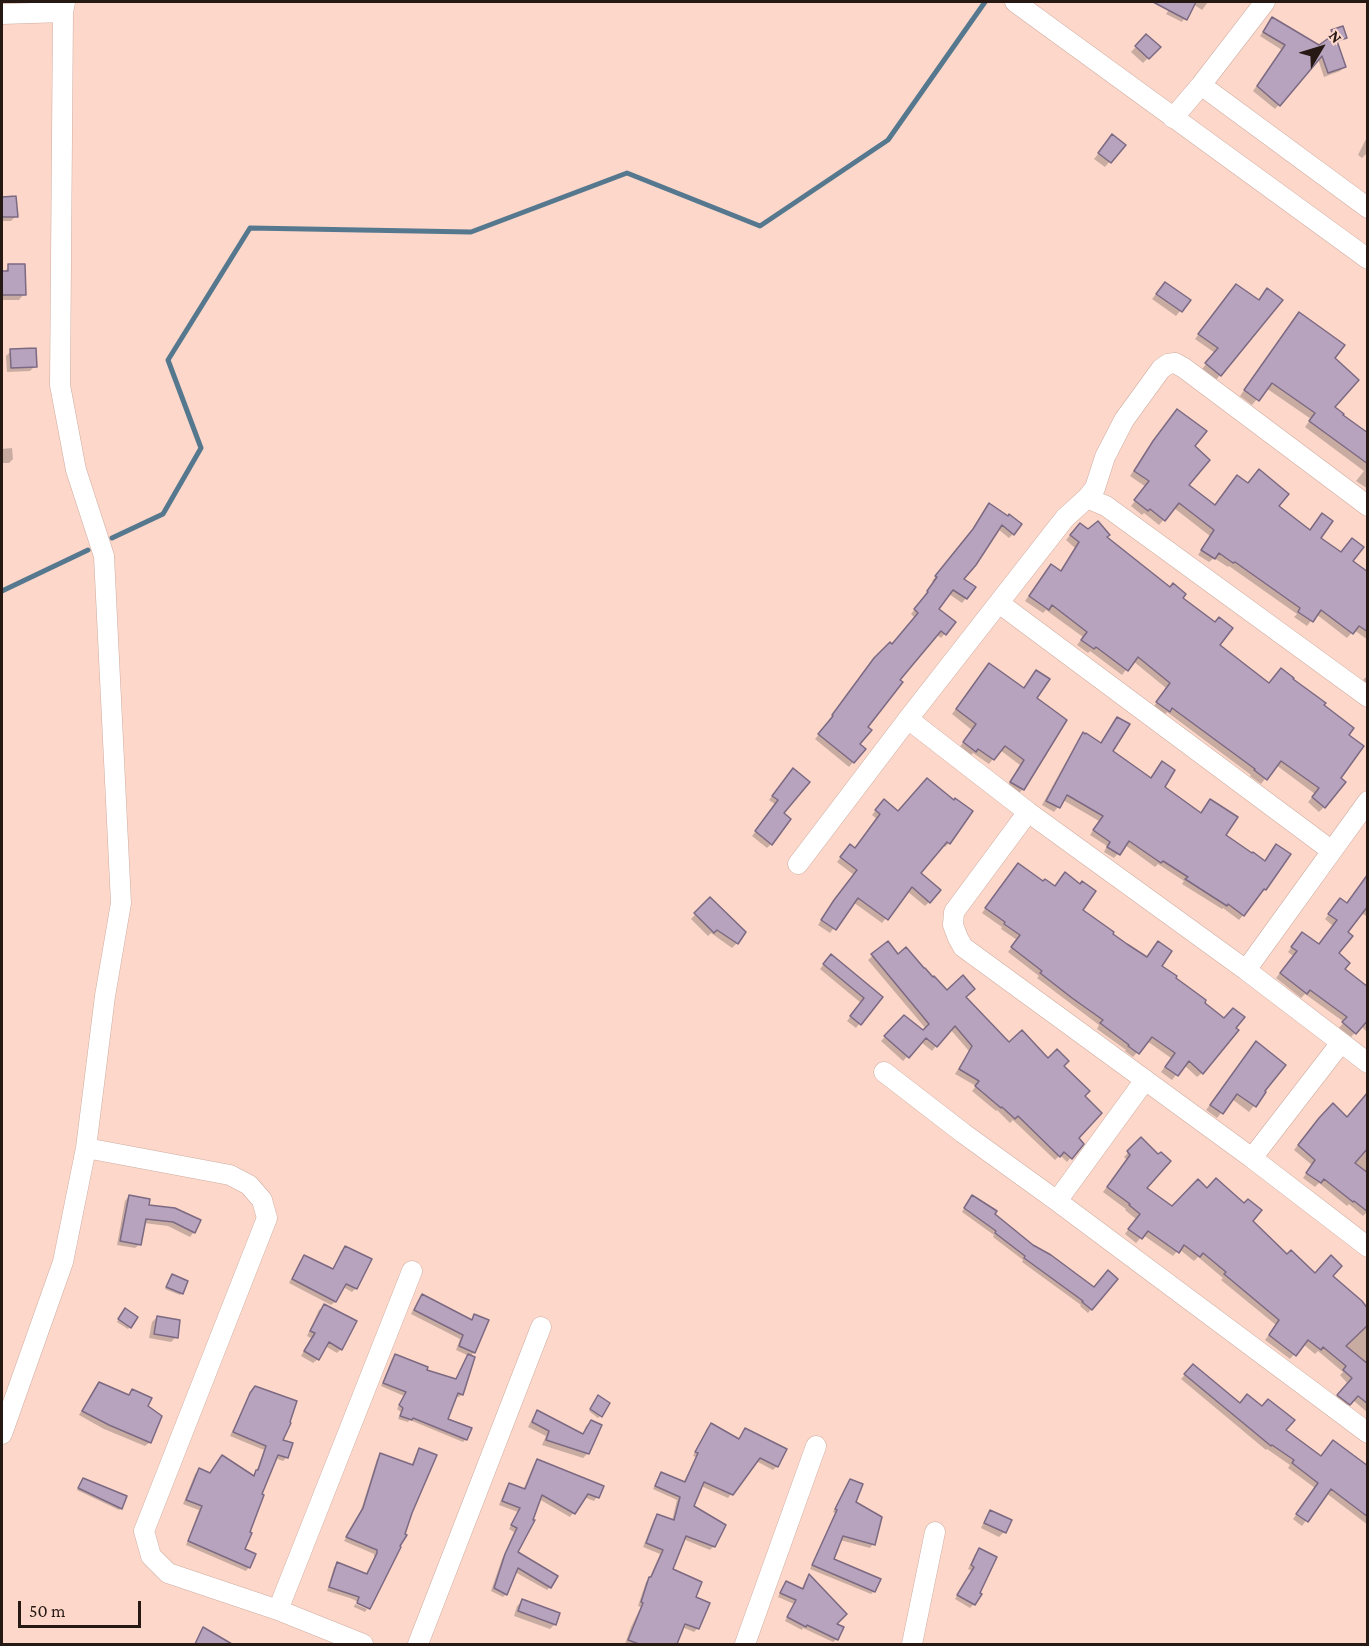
<!DOCTYPE html>
<html>
<head>
<meta charset="utf-8">
<style>
	body { margin:0 }
	#map { position:relative; width:1369px; height:1646px; overflow:hidden; background:#fcd7ca; font-family:"Crimson Pro",serif }
	canvas { display:block }
	.frame { position:absolute; inset:0; border:3px solid #261914; pointer-events:none }
	.north { position:absolute; left:1291px; top:18px; width:60px; height:60px; -webkit-text-stroke:4px #fcd7ca; paint-order:stroke; rotate:52deg; font-size:16px; font-weight:700; line-height:24px; text-align:center; color:#261914 }
	.north::after { content:''; display:block; margin:auto; width:21px; height:27px; background:#261914; clip-path:polygon(50% 0,100% 100%,50% 72%,0 100%) }
	.scale { position:absolute; left:18px; top:1601px; width:123px; height:27px; box-sizing:border-box; border:3px solid #261914; border-top:0; padding-left:8px; font-size:18px; line-height:21px; white-space:nowrap; color:#261914; -webkit-text-stroke:4px #fcd7ca; paint-order:stroke }
</style>
</head>
<body>
<div id="map">
<canvas width="1369" height="1646"></canvas>
<div class="frame"></div>
<div class="north">N</div>
<div class="scale">50 m</div>
</div>
<script>
const c = document.querySelector('canvas').getContext('2d');
c.lineJoin = 'round';
function fillPath(path, color) { c.fillStyle = color; c.fill(path, 'evenodd'); }
const poly = rows => new Path2D(rows.map(r => 'M' + r).join(''));
function stroke(path, color, width, dash) { c.strokeStyle = color; c.lineWidth = width; c.lineCap = dash ? 'butt' : 'round'; c.setLineDash(dash || []); c.stroke(path); }
fillPath(poly([
	[1174,2,1208,2,1202,10,1193,4,1182,22,1166,14],
	[1272,19,1344,67,1340,71,1324,77,1318,59,1275,109,1253,91,1282,50,1260,36],
	[1146,36,1159,47,1143,63,1131,52],
	[1368,135,1368,152,1362,158,1358,155],
	[1108,141,1123,145,1105,167,1094,159],
	[2,198,15,198,16,216,11,221,2,221],
	[9,266,24,294,19,300,2,300,2,273,4,273],
	[1160,289,1189,300,1176,316,1152,299],
	[1231,290,1258,301,1263,295,1220,375,1216,380,1202,369,1215,353,1195,339],
	[1294,319,1333,359,1333,407,1341,416,1368,435,1368,489,1356,481,1364,471,1305,427,1311,419,1266,388,1252,405,1240,396],
	[11,351,35,366,30,371,7,372,6,356],
	[1173,416,1193,446,1187,485,1214,506,1233,482,1277,507,1309,531,1322,515,1319,538,1351,561,1368,611,1368,640,1354,630,1347,638,1316,614,1307,626,1294,617,1297,614,1229,566,1228,567,1214,558,1209,562,1198,555,1210,536,1174,508,1159,525,1144,513,1142,515,1131,506,1146,487,1130,476,1149,447],
	[12,448,13,459,9,463,2,463,2,449],
	[989,505,1013,534,1009,538,998,529,962,579,974,587,966,598,962,603,949,594,937,610,954,623,941,638,936,634,898,680,866,727,858,745,864,749,849,767,815,739,830,721,829,720,870,664,891,645,915,618,911,614,925,596,924,596,933,582,932,581,969,535,985,509],
	[1075,529,1088,531,1105,538,1181,598,1218,646,1268,685,1322,705,1347,735,1339,778,1324,807,1319,812,1308,802,1315,794,1276,765,1261,784,1250,776,1251,775,1167,712,1164,716,1153,708,1166,688,1133,661,1122,675,1090,651,1088,653,1077,645,1083,637,1046,610,1043,613,1025,601,1046,571,1060,572,1075,548,1066,540],
	[984,670,1023,689,1036,672,1035,698,1065,720,1023,789,1018,794,1007,787,1020,765,1000,750,989,764,973,753,970,756,959,748,972,730,952,714],
	[1368,675,1368,684,1363,680],
	[1117,718,1111,752,1200,814,1206,805,1224,835,1264,862,1276,846,1265,889,1239,920,1223,908,1222,909,1182,884,1184,881,1158,864,1155,867,1125,845,1114,858,1104,852,1107,846,1090,835,1099,821,1063,800,1054,812,1042,805,1079,738,1083,734,1100,744],
	[789,774,782,813,771,844,767,848,752,836,776,805,769,800],
	[880,805,898,812,949,843,945,847,942,845,919,874,929,902,925,906,907,891,882,923,853,902,830,933,818,925,830,906,854,875,837,862,846,851,854,850,877,819,872,815],
	[1014,870,1081,910,1111,934,1146,958,1158,943,1160,966,1202,1073,1197,1077,1184,1065,1172,1080,1161,1072,1171,1058,1147,1041,1133,1057,1125,1051,1126,1050,1097,1029,1099,1025,1037,978,1039,976,1008,952,1017,940,1001,929,1002,927,982,913],
	[1368,874,1368,917,1361,913,1346,933,1337,953,1343,969,1368,988,1368,1033,1361,1026,1351,1037,1339,1028,1344,1022,1305,994,1301,998,1276,978,1293,956,1288,952,1298,938,1318,945,1333,926,1325,919,1336,905,1346,904],
	[710,899,737,943,732,948,711,933,708,936,691,919],
	[887,943,898,956,947,992,964,998,1009,1045,1062,1066,1083,1096,1076,1138,1082,1144,1067,1162,1060,1155,1055,1160,1013,1120,1010,1123,997,1110,996,1111,972,1091,976,1086,955,1074,969,1051,950,1029,932,1051,921,1042,903,1061,881,1041,904,1017,923,1032,926,1029,868,960],
	[827,960,880,997,856,1028,847,1021,861,1003,820,969],
	[1256,1043,1264,1093,1249,1112,1232,1099,1217,1118,1206,1110],
	[1368,1100,1368,1211,1363,1216,1349,1204,1347,1206,1319,1183,1315,1187,1303,1178,1312,1165,1294,1150,1314,1124,1347,1119],
	[1141,1139,1145,1188,1172,1208,1251,1221,1287,1256,1314,1275,1331,1276,1368,1310,1368,1413,1353,1400,1345,1408,1333,1400,1348,1384,1340,1375,1343,1372,1318,1351,1315,1354,1303,1344,1290,1359,1265,1340,1276,1325,1221,1280,1223,1278,1198,1257,1194,1261,1179,1249,1173,1256,1143,1235,1136,1243,1125,1234,1136,1219,1125,1210,1126,1209,1103,1192,1127,1160,1124,1157],
	[129,1196,147,1206,194,1232,190,1237,168,1226,144,1223,140,1244,135,1248,117,1245,125,1201],
	[969,1201,993,1214,1033,1246,1094,1288,1116,1279,1088,1313,1080,1306,1081,1305,1022,1262,1023,1260,993,1237,994,1235,962,1212],
	[345,1247,356,1288,352,1292,343,1287,335,1302,331,1305,289,1283,300,1261,304,1257,332,1270,341,1251],
	[172,1275,182,1293,180,1295,165,1289],
	[422,1296,470,1320,475,1316,474,1352,470,1357,462,1394,459,1397,455,1396,446,1420,466,1439,463,1442,410,1420,408,1422,398,1419,401,1412,397,1409,404,1396,381,1386,392,1359,395,1356,425,1371,455,1380,465,1359,469,1356,456,1350,460,1339,411,1314,418,1300],
	[324,1306,341,1349,337,1353,325,1346,318,1359,313,1363,301,1356,311,1338,307,1336,319,1310],
	[123,1312,130,1327,128,1329,117,1322],
	[157,1317,176,1337,171,1342,149,1338,152,1322],
	[1193,1366,1239,1405,1284,1430,1320,1457,1333,1442,1364,1466,1368,1462,1368,1525,1326,1493,1302,1526,1293,1519,1315,1488,1288,1468,1290,1465,1267,1449,1266,1450,1181,1379],
	[99,1383,127,1396,132,1391,146,1407,150,1442,145,1446,104,1429,79,1415,95,1388],
	[252,1392,280,1440,287,1457,283,1461,275,1458,260,1495,243,1550,249,1567,246,1571,186,1545,199,1510,183,1504,195,1474,199,1470,209,1474,222,1457,252,1476,256,1472,264,1450,230,1436,247,1399],
	[596,1399,600,1416,598,1418,589,1411],
	[538,1412,582,1435,586,1426,591,1422,588,1453,583,1458,542,1445,546,1436,528,1427,533,1417],
	[711,1425,738,1440,745,1430,777,1466,773,1470,756,1461,728,1498,701,1486,692,1507,714,1546,710,1550,683,1539,671,1570,694,1598,698,1628,694,1632,682,1627,676,1644,625,1644,631,1627,641,1607,638,1606,646,1582,649,1579,660,1554,643,1547,654,1519,658,1515,672,1521,677,1500,653,1489,658,1478,662,1474,683,1483,696,1457,693,1456,707,1428],
	[420,1450,369,1607,350,1598,327,1591,334,1567,338,1564,365,1575,374,1558,374,1554,344,1541,360,1513,377,1459,381,1455,411,1466,416,1454],
	[538,1460,597,1497,594,1501,584,1497,570,1517,539,1499,516,1552,550,1587,547,1590,515,1572,506,1594,503,1597,491,1591,502,1559,514,1532,509,1529,518,1512,499,1505,506,1488,509,1485,523,1490,534,1464],
	[83,1480,121,1508,119,1510,77,1490],
	[850,1481,854,1503,873,1544,870,1548,840,1540,832,1560,874,1591,871,1594,810,1569,835,1513,833,1512,847,1484],
	[991,1512,1004,1532,999,1537,981,1528,986,1517],
	[979,1550,974,1604,970,1608,955,1599,972,1571,968,1569,975,1554],
	[809,1576,834,1624,837,1639,833,1642,803,1628,802,1630,785,1621,794,1604,778,1597,783,1586,786,1583,801,1590,806,1579],
	[522,1601,555,1624,550,1629,514,1616,517,1606],
	[355,1604,367,1609,365,1612,354,1607]
]), '#0003');
stroke(poly([
	[112,538,163,514,201,448,168,360,250,228,471,232,627,173,760,226,888,140,985,2],
	[2,591,88,550]
]), '#56788f', 5);
const building = poly([
	[1153,2,1196,2,1187,20,1153,2],
	[1272,17,1319,45,1333,35,1331,30,1343,26,1347,38,1337,41,1346,67,1328,73,1322,56,1280,106,1257,86,1285,45,1263,32,1272,17],
	[1146,34,1161,47,1149,59,1135,46,1146,34],
	[1112,134,1126,145,1111,163,1098,153,1112,134],
	[16,196,18,217,2,217,2,197,16,196],
	[8,264,25,264,26,295,2,295,2,271,8,271,8,264],
	[1165,282,1191,300,1182,312,1156,294,1165,282],
	[1236,284,1259,300,1267,288,1283,300,1221,376,1205,363,1218,348,1198,334,1236,284],
	[1299,312,1345,345,1335,358,1359,380,1335,407,1344,414,1343,415,1368,433,1368,464,1309,421,1315,413,1272,383,1259,401,1244,390,1299,312],
	[36,348,37,367,11,368,10,349,36,348],
	[1177,409,1207,431,1195,446,1210,460,1189,485,1215,505,1237,475,1248,483,1259,469,1289,494,1279,506,1310,530,1322,513,1333,521,1321,538,1341,552,1352,538,1364,547,1353,561,1368,572,1368,632,1359,626,1353,634,1321,610,1313,622,1298,612,1300,608,1235,562,1233,563,1219,553,1215,559,1201,550,1214,530,1179,503,1165,521,1150,509,1148,511,1134,500,1149,481,1134,471,1153,441,1177,409],
	[989,503,1008,516,1009,514,1022,524,1014,535,1002,525,976,565,964,579,976,587,967,599,953,590,939,609,956,622,946,635,941,631,900,680,903,682,868,727,872,730,860,744,866,749,854,763,818,734,833,716,832,715,874,658,890,642,892,644,918,613,914,609,928,592,927,591,937,577,935,576,973,529,989,503],
	[1098,521,1110,535,1107,537,1170,587,1173,583,1186,594,1183,598,1215,622,1219,617,1233,628,1220,645,1269,683,1281,668,1294,678,1293,679,1326,703,1324,705,1354,728,1349,735,1364,746,1341,778,1346,782,1325,808,1312,797,1319,788,1281,761,1267,780,1254,770,1255,769,1172,708,1170,712,1156,702,1170,683,1138,657,1128,671,1096,647,1094,649,1081,640,1087,632,1052,605,1049,610,1029,596,1051,564,1061,571,1079,542,1070,535,1080,523,1088,529,1098,521],
	[989,663,1024,688,1036,670,1050,679,1037,698,1067,720,1024,790,1010,782,1024,760,1005,746,994,760,978,749,976,752,963,742,976,724,956,709,989,663],
	[1117,717,1130,724,1113,751,1151,778,1162,761,1175,770,1165,787,1201,813,1210,799,1238,817,1226,835,1252,853,1253,852,1265,861,1276,844,1291,854,1266,890,1264,889,1244,916,1228,904,1227,906,1185,879,1188,877,1163,861,1161,863,1129,841,1120,855,1107,847,1110,842,1093,830,1103,816,1067,795,1060,808,1046,801,1083,732,1085,734,1086,733,1101,743,1117,717],
	[793,768,810,782,784,813,791,819,772,845,755,831,778,800,772,796,793,768],
	[927,778,954,800,955,798,973,811,950,844,947,842,921,873,941,890,930,903,912,887,888,920,858,898,836,930,821,920,834,900,857,870,840,857,850,844,855,848,880,814,875,810,884,799,898,811,927,778],
	[1018,863,1043,881,1045,879,1055,886,1065,872,1080,884,1082,881,1096,891,1083,910,1114,932,1113,934,1127,944,1147,957,1158,941,1172,951,1162,966,1177,976,1176,978,1206,1000,1205,1003,1224,1018,1233,1008,1245,1017,1236,1028,1239,1030,1203,1074,1189,1061,1178,1076,1165,1067,1175,1053,1152,1037,1139,1054,1128,1046,1129,1045,1100,1023,1103,1020,1072,998,1040,973,1042,971,1011,947,1020,935,1004,924,1005,922,985,908,1018,863],
	[1368,874,1368,906,1348,932,1353,936,1339,953,1350,963,1345,969,1368,987,1368,1020,1356,1034,1342,1022,1347,1017,1310,990,1307,994,1280,973,1297,951,1291,947,1302,932,1319,944,1337,920,1328,914,1340,898,1347,903,1368,874],
	[710,897,746,932,738,944,717,930,714,933,694,913,710,897],
	[888,941,898,954,906,947,924,968,925,968,933,977,934,976,947,990,963,975,975,989,966,997,1009,1042,1022,1030,1048,1058,1057,1049,1069,1061,1064,1066,1090,1091,1085,1096,1102,1113,1079,1138,1084,1144,1072,1159,1064,1152,1060,1157,1018,1116,1015,1119,1002,1107,1001,1108,975,1086,979,1081,959,1069,972,1046,955,1026,937,1047,926,1038,909,1058,884,1036,904,1015,923,1030,929,1024,871,954,888,941],
	[831,954,883,997,861,1025,850,1016,864,998,823,964,831,954],
	[1256,1041,1286,1065,1265,1091,1266,1092,1256,1107,1237,1094,1223,1114,1210,1105,1256,1041],
	[1368,1092,1368,1148,1355,1163,1368,1173,1368,1212,1354,1201,1353,1202,1324,1179,1321,1183,1306,1173,1315,1160,1298,1145,1319,1118,1333,1103,1347,1117,1368,1092],
	[1141,1137,1158,1154,1161,1152,1171,1161,1147,1188,1172,1206,1198,1179,1207,1188,1216,1178,1244,1203,1248,1199,1262,1210,1253,1221,1287,1254,1291,1250,1315,1273,1331,1255,1342,1266,1333,1276,1362,1301,1368,1309,1368,1325,1346,1346,1368,1364,1368,1404,1358,1396,1350,1405,1337,1395,1352,1378,1343,1370,1346,1366,1323,1347,1321,1350,1308,1340,1296,1356,1269,1335,1279,1320,1224,1274,1226,1272,1203,1253,1200,1257,1184,1245,1179,1253,1148,1231,1142,1239,1128,1229,1140,1214,1129,1205,1130,1204,1107,1187,1130,1155,1127,1151,1141,1137],
	[129,1195,150,1199,149,1205,175,1208,201,1220,195,1233,173,1222,146,1219,141,1245,120,1241,129,1195],
	[972,1195,997,1211,995,1214,1033,1245,1051,1255,1094,1287,1108,1270,1118,1279,1092,1310,1082,1302,1083,1301,1024,1258,1025,1256,995,1233,996,1231,964,1208,972,1195],
	[345,1246,372,1259,357,1289,346,1284,336,1302,292,1279,304,1255,333,1269,345,1246],
	[172,1274,188,1281,183,1294,166,1287,172,1274],
	[422,1294,472,1320,474,1314,489,1320,475,1353,459,1346,463,1335,414,1310,422,1294],
	[324,1304,357,1321,342,1350,329,1342,319,1360,304,1351,315,1333,310,1331,324,1304],
	[125,1308,138,1317,131,1328,118,1319,125,1308],
	[157,1316,180,1320,178,1338,154,1334,157,1316],
	[395,1354,428,1367,427,1370,456,1379,468,1354,475,1357,463,1395,458,1393,448,1419,472,1428,467,1440,413,1418,412,1420,400,1416,403,1408,399,1405,406,1392,383,1383,395,1354],
	[1193,1364,1240,1403,1247,1394,1262,1406,1268,1399,1295,1420,1286,1430,1321,1456,1333,1440,1368,1466,1368,1517,1331,1489,1308,1522,1296,1514,1318,1483,1292,1463,1294,1460,1272,1445,1271,1446,1184,1374,1193,1364],
	[99,1382,129,1395,132,1389,152,1398,148,1406,162,1416,151,1443,109,1425,82,1411,99,1382],
	[255,1386,297,1401,290,1422,291,1423,283,1440,293,1443,288,1458,278,1455,262,1494,264,1495,250,1532,252,1533,245,1549,256,1554,250,1568,188,1541,202,1506,186,1500,199,1468,210,1473,222,1455,254,1476,256,1470,258,1470,266,1446,233,1432,250,1393,255,1386],
	[598,1395,610,1403,602,1417,590,1409,598,1395],
	[537,1410,583,1434,591,1420,602,1425,589,1454,546,1440,549,1431,532,1422,537,1410],
	[711,1423,739,1439,745,1428,787,1449,778,1467,760,1458,733,1495,704,1482,694,1506,726,1525,715,1547,686,1536,673,1569,702,1582,696,1597,710,1603,699,1629,685,1624,677,1644,639,1644,628,1640,643,1603,641,1602,649,1577,651,1577,663,1550,646,1543,657,1514,674,1520,680,1497,655,1486,661,1472,685,1482,698,1453,695,1452,711,1423],
	[419,1448,437,1455,412,1513,405,1534,407,1535,400,1546,401,1547,370,1609,357,1603,359,1597,329,1587,337,1562,367,1574,377,1553,377,1550,346,1537,363,1508,380,1453,413,1465,419,1448],
	[537,1459,604,1486,599,1498,588,1494,575,1514,542,1495,533,1520,535,1520,518,1552,558,1576,551,1588,518,1568,507,1595,494,1588,505,1554,517,1528,511,1525,520,1508,502,1501,509,1483,525,1489,537,1459],
	[83,1478,127,1496,122,1509,78,1488,83,1478],
	[850,1479,863,1484,856,1502,882,1517,875,1545,843,1536,834,1559,881,1579,875,1592,812,1565,837,1510,835,1509,850,1479],
	[990,1510,1012,1520,1006,1533,984,1523,990,1510],
	[979,1548,997,1557,980,1593,982,1594,975,1605,957,1595,974,1567,971,1565,979,1548],
	[809,1574,847,1614,837,1624,844,1627,838,1640,807,1625,806,1627,787,1617,796,1600,780,1593,786,1581,803,1589,809,1574],
	[522,1599,560,1613,556,1625,518,1611,522,1599],
	[203,1627,232,1644,195,1644,203,1627]
]);
fillPath(building, '#b7a3be');
stroke(building, '#7c6982', 1.5);
const minor = poly([
	[1015,2,1368,259],
	[1265,2,1201,85,1368,208],
	[2,14,63,12],
	[1173,118,1201,85],
	[1087,498,1095,488,1105,457,1124,420,1161,369,1168,364,1175,363,1184,368,1368,506],
	[999,603,1332,851],
	[908,719,1028,812,1246,970,1368,1063],
	[1028,812,954,912,953,925,958,938,963,947,1252,1158,1368,1247],
	[798,864,908,719,1065,518,1087,498,1106,506,1117,514,1368,697],
	[1246,970,1368,801],
	[884,1072,963,1133,1057,1201,1368,1433],
	[86,1148,230,1175,249,1185,262,1200,267,1218,144,1531,151,1556,168,1573,278,1610,363,1644],
	[1252,1158,1340,1044],
	[1057,1201,1145,1080],
	[2,1434,63,1262,86,1148,105,996,121,903,104,556,76,470,60,385,63,12,65,2],
	[278,1610,412,1271],
	[418,1644,541,1327],
	[745,1644,816,1446],
	[912,1644,935,1532]
]);
stroke(minor, '#cfaca0', 21);
stroke(minor, '#fff', 20);
</script>
</body>
</html>
